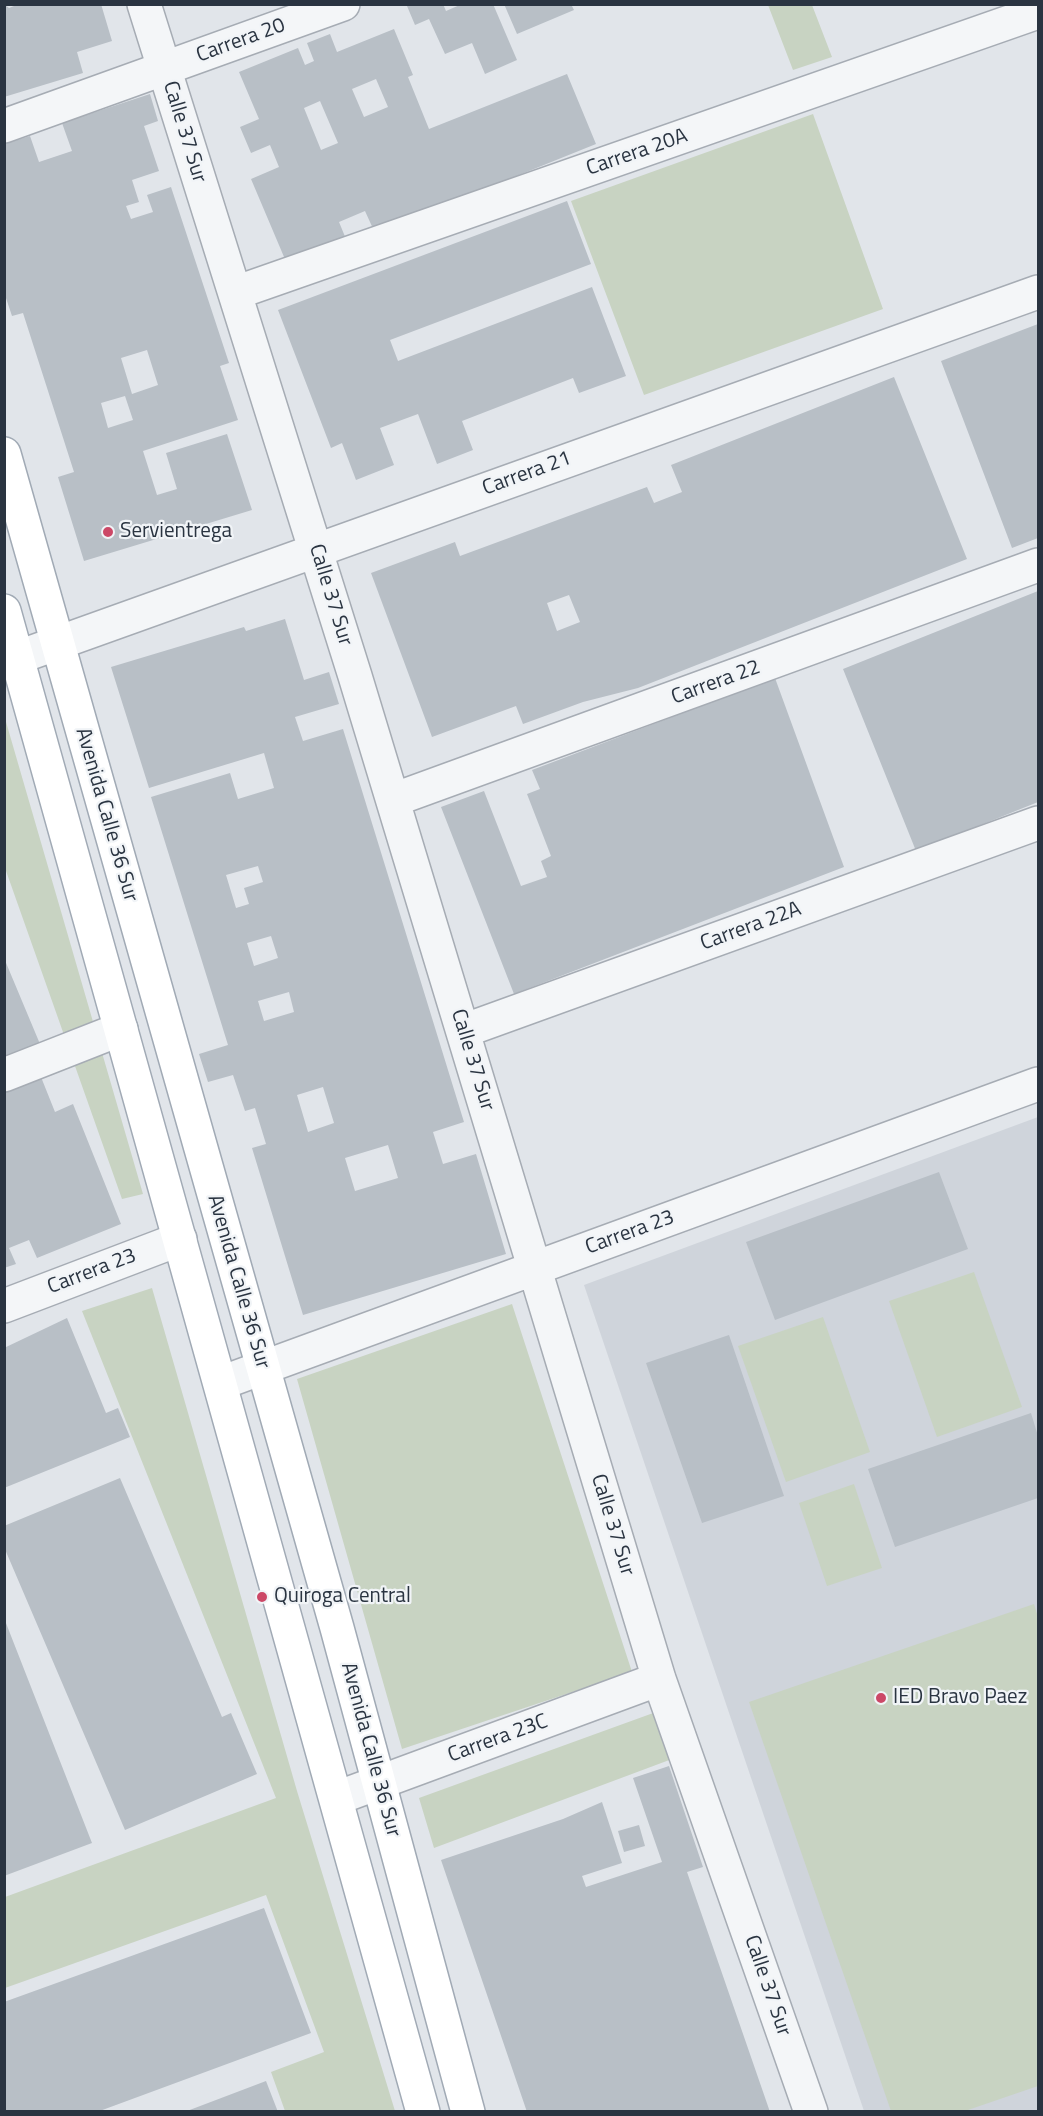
<!DOCTYPE html>
<html>
<head>
<meta charset="utf-8">
<style>
	body { margin:0 }
	#map { position:relative; width:1043px; height:2116px; overflow:hidden; background:#e1e5ea; font-family:"Titillium Web",sans-serif }
	canvas { display:block }
	.frame { position:absolute; inset:0; border:6px solid #2a3441; pointer-events:none }
</style>
</head>
<body>
<div id="map">
<canvas width="1043" height="2116"></canvas>
<div class="frame"></div>
</div>
<script>
const c = document.querySelector('canvas').getContext('2d');
c.lineJoin = 'round';
function fillPath(path, color) { c.fillStyle = color; c.fill(path, 'evenodd'); }
const poly = rows => new Path2D(rows.map(r => 'M' + r).join(''));
function stroke(path, color, width, dash) { c.strokeStyle = color; c.lineWidth = width; c.lineCap = dash ? 'butt' : 'round'; c.setLineDash(dash || []); c.stroke(path); }
function write(font, color, halo, rows, align = 'center') {
  c.font = font + ' "Titillium Web",sans-serif'; c.lineWidth = 4.5; c.setLineDash([]); c.textBaseline = 'middle'; c.strokeStyle = halo; c.fillStyle = color; for (const [text, x, y, turn = 0] of rows) {
    c.save(); c.translate(x, y); c.rotate((+turn || 0) * Math.PI / 180); c.textAlign = isNaN(turn) ? turn : align; if (halo) c.strokeText(text, 0, 0); c.fillText(text, 0, 0); c.restore();
  }
}
fillPath(poly([
	[1038,1117,1038,2111,864,2111,584,1285]
]), '#cfd4db');
fillPath(poly([
	[768,5,812,5,832,57,793,70],
	[813,114,883,309,644,395,571,201],
	[4,715,143,1194,122,1199,5,868],
	[974,1272,1022,1407,937,1437,889,1301],
	[152,1288,297,1791,395,2111,285,2111,271,2072,324,2052,266,1895,5,1988,5,1897,276,1798,82,1311],
	[512,1304,632,1672,402,1749,297,1379],
	[823,1317,870,1452,786,1482,738,1346],
	[854,1484,882,1568,827,1586,799,1503],
	[1034,1604,1038,1617,1038,2086,965,2111,891,2111,749,1702],
	[656,1712,672,1759,434,1848,419,1798]
]), '#c8d3c2');
fillPath(poly([
	[4,4,9,8,19,4,101,4,112,41,77,52,83,73,4,97],
	[410,4,443,4,446,11,462,4,493,4,517,60,485,74,472,43,445,54,429,19,415,25,407,6],
	[504,4,571,4,574,10,517,34],
	[394,29,413,75,408,77,429,129,567,74,596,144,375,233,365,211,339,222,346,239,287,264,251,179,279,167,270,145,251,153,240,127,259,119,239,72,298,48,305,65,314,61,307,43,330,34,337,52],
	[376,79,388,107,364,117,352,89],
	[320,101,338,143,321,150,304,108],
	[150,94,158,121,144,126,159,171,132,180,139,202,126,206,131,219,153,212,147,195,171,187,229,363,220,366,238,420,143,451,157,495,177,489,166,453,227,434,252,510,84,561,58,477,74,472,23,313,12,316,4,292,4,144,30,136,39,162,72,151,62,123],
	[147,350,158,385,132,394,121,358],
	[125,396,133,420,108,428,101,403],
	[567,201,591,264,390,340,398,361,592,287,626,376,579,393,573,378,462,421,473,450,437,464,418,414,380,428,394,465,356,480,342,443,331,448,278,310],
	[1038,324,1038,538,1012,548,941,361],
	[894,377,967,559,638,688,583,702,523,724,516,706,432,737,371,573,455,542,460,556,647,487,654,503,682,492,671,465],
	[569,595,580,622,557,631,547,603],
	[1038,591,1038,802,916,851,843,669],
	[285,619,304,680,329,672,339,704,295,717,303,741,343,729,464,1122,433,1132,443,1164,476,1154,506,1254,303,1315,252,1148,266,1144,255,1108,245,1111,233,1075,208,1082,199,1054,228,1045,151,797,230,773,238,799,274,788,264,753,149,788,111,667,244,627,246,631],
	[258,866,263,882,244,888,249,904,236,908,226,875],
	[271,936,278,958,254,966,247,943],
	[289,992,294,1012,264,1021,258,1001],
	[323,1087,334,1123,308,1132,297,1095],
	[388,1145,398,1178,355,1191,345,1158],
	[775,678,844,867,514,994,441,807,484,791,521,886,547,877,541,861,551,856,527,794,540,789,532,770],
	[4,958,40,1044,4,1058],
	[41,1077,55,1112,73,1104,121,1224,37,1258,29,1240,9,1248,16,1264,4,1268,4,1092],
	[939,1172,968,1249,775,1320,746,1242],
	[67,1318,106,1413,118,1408,130,1437,4,1488,4,1348],
	[729,1335,784,1496,702,1523,646,1363],
	[1031,1413,1038,1436,1038,1498,895,1547,868,1469],
	[120,1478,222,1717,231,1713,257,1774,125,1830,4,1547,4,1526],
	[4,1618,92,1843,4,1876],
	[669,1766,703,1867,687,1872,770,2112,527,2112,441,1860,563,1819,602,1802,622,1863,582,1876,586,1887,662,1862,633,1778],
	[639,1825,645,1846,624,1852,618,1831],
	[264,1908,311,2033,97,2112,4,2112,4,2002],
	[266,2081,278,2112,187,2112,187,2111]
]), '#b8bfc6');
const minor = poly([
	[144,4,355,676,659,1679,811,2112],
	[4,126,343,4],
	[235,293,1038,12],
	[16,658,1038,292],
	[393,800,1038,565],
	[463,1031,1038,823],
	[4,1075,121,1029],
	[4,1306,180,1239],
	[221,1383,1038,1084],
	[337,1798,659,1679]
]);
const major = poly([
	[4,454,337,1628,468,2112],
	[4,611,423,2112]
]);
stroke(minor, '#a6acb4', 36);
stroke(major, '#a1aab5', 36);
stroke(minor, '#f4f6f8', 33);
stroke(major, '#fff', 33);
for (const [x, y, r, color] of [
	[108,532,6,"#cc4867"],
	[262,1597,6,"#cc4867"],
	[881,1698,6,"#cc4867"]
]) { const dot = new Path2D(); dot.arc(x, y, r, 0, 2 * Math.PI); c.fillStyle = color; c.fill(dot); stroke(dot, '#f1f4f7', 2); }
write('21px', '#2a3441', '#f1f4f7', [
	["Carrera 20",241,41,-20],
	["Calle 37 Sur",184,132,73],
	["Carrera 20A",637,153,-19],
	["Carrera 21",527,474,-20],
	["Calle 37 Sur",330,595,73],
	["Carrera 22",716,683,-20],
	["Avenida Calle 36 Sur",106,815,74],
	["Carrera 22A",751,927,-20],
	["Calle 37 Sur",472,1060,73],
	["Carrera 23",630,1233,-20],
	["Carrera 23",92,1272,-21],
	["Avenida Calle 36 Sur",238,1282,74],
	["Calle 37 Sur",612,1525,73],
	["Carrera 23C",498,1739,-20],
	["Avenida Calle 36 Sur",370,1750,75],
	["Calle 37 Sur",767,1986,71]
]);
write('21px', '#2a3441', '#f1f4f7', [
	["Servientrega",120,532],
	["Quiroga Central",274,1597],
	["IED Bravo Paez",893,1698]
], 'left');
</script>
</body>
</html>
